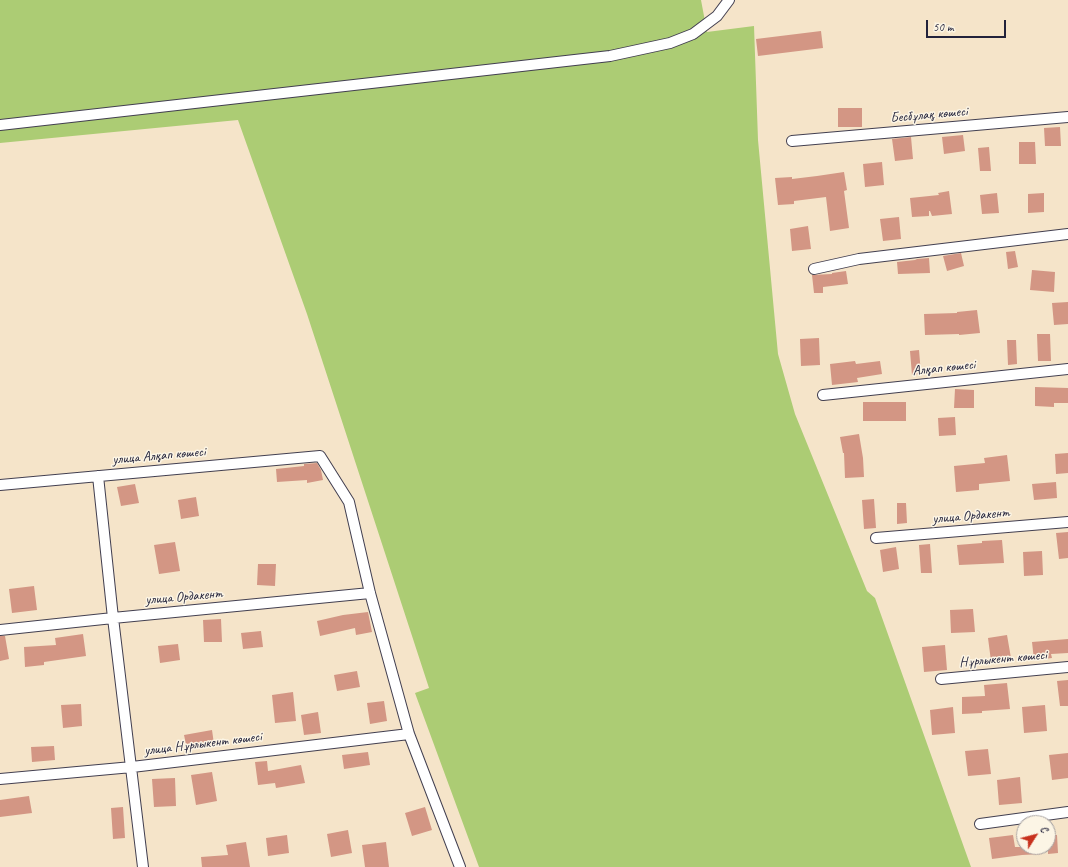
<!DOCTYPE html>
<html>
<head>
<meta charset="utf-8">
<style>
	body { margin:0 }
	#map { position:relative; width:1068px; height:867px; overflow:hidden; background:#f5e4c9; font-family:Caveat,sans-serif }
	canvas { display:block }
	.north { position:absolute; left:1016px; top:815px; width:40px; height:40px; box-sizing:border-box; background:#fcf5e5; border:1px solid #a5a1a1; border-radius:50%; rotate:54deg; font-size:11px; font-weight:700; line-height:16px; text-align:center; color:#22223b }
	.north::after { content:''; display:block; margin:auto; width:14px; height:18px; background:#c8321e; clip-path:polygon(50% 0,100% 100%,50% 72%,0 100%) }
	.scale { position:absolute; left:926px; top:20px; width:80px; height:18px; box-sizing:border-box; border:2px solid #22223b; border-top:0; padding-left:5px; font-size:12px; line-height:14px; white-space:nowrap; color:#22223b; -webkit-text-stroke:3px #fcf5e5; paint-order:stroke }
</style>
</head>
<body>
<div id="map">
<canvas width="1068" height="867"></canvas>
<div class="north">С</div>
<div class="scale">50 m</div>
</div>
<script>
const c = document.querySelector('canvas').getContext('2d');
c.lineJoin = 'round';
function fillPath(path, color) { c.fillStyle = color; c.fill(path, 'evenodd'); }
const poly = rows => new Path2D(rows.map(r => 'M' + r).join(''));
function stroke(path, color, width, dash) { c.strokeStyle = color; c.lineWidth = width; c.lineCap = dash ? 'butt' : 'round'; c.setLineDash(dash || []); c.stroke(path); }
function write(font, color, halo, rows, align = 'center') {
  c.font = font + ' Caveat,sans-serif'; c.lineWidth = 3; c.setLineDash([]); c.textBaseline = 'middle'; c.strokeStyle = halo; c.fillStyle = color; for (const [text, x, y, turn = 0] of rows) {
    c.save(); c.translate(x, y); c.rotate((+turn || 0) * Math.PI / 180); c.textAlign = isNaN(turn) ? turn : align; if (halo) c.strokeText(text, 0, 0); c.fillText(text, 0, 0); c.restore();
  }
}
fillPath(poly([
	[0,0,701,0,707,32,754,26,758,140,778,354,795,414,867,591,875,598,971,867,479,867,415,693,429,688,307,314,238,120,0,143]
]), '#accc74');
fillPath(poly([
	[821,31,823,48,758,56,756,39],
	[838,108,862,108,862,127,838,127],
	[1060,127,1061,146,1045,146,1044,128],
	[963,135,965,151,944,154,942,137],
	[911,137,913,159,895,161,892,139],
	[1019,142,1035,142,1036,164,1019,164],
	[989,147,991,171,980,171,978,148],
	[882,162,884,185,865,187,863,164],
	[844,172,847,190,844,191,849,228,830,231,826,197,794,201,794,204,778,205,775,178,792,177,792,179,817,176],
	[949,191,952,214,932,216,930,211,929,211,929,216,912,217,910,198,939,195,938,193],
	[997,193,999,213,982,214,980,195],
	[1044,193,1044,212,1028,213,1028,194],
	[899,217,901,239,883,241,880,219],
	[808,226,811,249,792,251,790,229],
	[1015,251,1018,267,1008,269,1006,252],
	[961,253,964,266,947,271,943,256],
	[929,258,930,273,898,274,897,262,915,260,917,259],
	[1032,270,1055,272,1054,292,1030,290],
	[846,271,848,284,823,287,823,293,814,293,812,275,832,274,832,273],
	[1068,302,1068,324,1054,325,1052,303],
	[977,310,980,333,959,335,959,334,925,335,924,314,957,313,957,312],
	[1037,334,1050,334,1051,361,1038,361],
	[819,338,820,365,801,366,800,339],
	[1007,340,1016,340,1017,364,1008,365],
	[919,350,921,374,912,375,910,351],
	[855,361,856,364,880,361,882,374,857,378,858,382,832,385,830,364],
	[1035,387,1068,388,1068,403,1054,403,1054,407,1035,406],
	[955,389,974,390,974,408,954,408],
	[863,402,906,402,906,421,863,421],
	[955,417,956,435,939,436,938,418],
	[859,434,863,458,864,477,845,478,844,453,843,453,840,437],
	[1068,453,1068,473,1056,474,1055,454],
	[1007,455,1010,481,979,484,979,490,956,492,954,466,985,463,984,458],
	[317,463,321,470,323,480,307,483,307,480,277,482,276,469,304,466,304,464],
	[1056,482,1057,498,1034,500,1032,484],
	[135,484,139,503,121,506,117,487],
	[196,497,199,516,181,519,178,500],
	[874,499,876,528,864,529,862,500],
	[897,503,906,503,907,523,897,524],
	[1068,532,1068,558,1059,559,1056,533],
	[1002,540,1004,563,959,565,957,545,982,543,982,541],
	[175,542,180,571,159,574,154,545],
	[930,544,932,573,921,573,919,545],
	[896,547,899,569,883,572,880,550],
	[1042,551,1043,575,1024,576,1023,552],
	[258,564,276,564,275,586,257,585],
	[34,586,37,610,12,613,9,589],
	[973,609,975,632,951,633,950,610],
	[368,612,372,632,356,635,355,628,320,636,317,621,343,615],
	[221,619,222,642,204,642,203,620],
	[261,631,263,647,243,649,241,633],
	[83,634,86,656,44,662,44,665,25,667,24,647,56,645,55,638],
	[1007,635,1011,658,991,661,988,638],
	[0,636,5,636,9,659,0,661],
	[1068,639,1068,653,1051,654,1052,658,1034,660,1032,642],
	[178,644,180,660,160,663,158,646],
	[945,645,947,670,924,672,922,647],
	[357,671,360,687,337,691,334,675],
	[1068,680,1068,706,1060,706,1057,681],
	[1007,683,1010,709,982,711,982,713,962,714,962,697,985,696,984,685],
	[293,692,296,721,275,723,272,695],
	[384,701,387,721,370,724,367,703],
	[81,704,82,726,63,728,61,705],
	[1045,705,1047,731,1024,733,1022,707],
	[953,707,955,733,932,735,930,710],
	[318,712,321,733,304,735,301,715],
	[212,730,214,744,187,749,184,735],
	[54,746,55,760,32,762,31,747],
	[988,749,991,774,968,776,965,751],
	[368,752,370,765,344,769,342,755],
	[1068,753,1068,778,1052,780,1049,755],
	[267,761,268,771,301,765,305,783,276,788,275,783,258,785,255,762],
	[212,772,217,801,196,805,191,775],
	[1020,777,1022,803,999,805,997,780],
	[175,778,176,806,154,807,152,779],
	[29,796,32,813,0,817,0,800],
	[123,807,125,838,113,839,111,808],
	[425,807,432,830,412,836,405,813],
	[348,830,352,853,331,857,327,834],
	[287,835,289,853,268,856,266,838],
	[1013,835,1015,847,1042,847,1042,854,1022,855,992,859,989,838],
	[1048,835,1057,835,1058,853,1048,854],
	[246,842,250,867,202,867,201,857,228,855,226,845],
	[386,842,389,867,365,867,362,845]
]), '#d39684');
const minor = poly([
	[0,125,610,56,670,43,693,34,717,16,729,0],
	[792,141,1068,117],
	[814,269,859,259,1068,234],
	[823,395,1068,369],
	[98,476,113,618,143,867],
	[0,485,320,456,349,502,370,593,409,734,460,867],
	[876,538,1068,522],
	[0,630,113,618,370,593],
	[941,679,1068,667],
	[0,779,132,767,409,734],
	[980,824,1068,812]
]);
stroke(minor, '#423f50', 12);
stroke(minor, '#fff', 10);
write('14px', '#22223b', '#fcf5e5', [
	["Бесбұлақ көшесі",929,115,-5],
	["Алқап көшесі",944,368,-6],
	["улица Алқап көшесі",159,456,-5],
	["улица Ордакент",971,516,-5],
	["улица Ордакент",184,597,-5],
	["Нұрлыкент көшесі",1003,659,-5],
	["улица Нұрлыкент көшесі",203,744,-7]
]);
</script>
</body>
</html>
